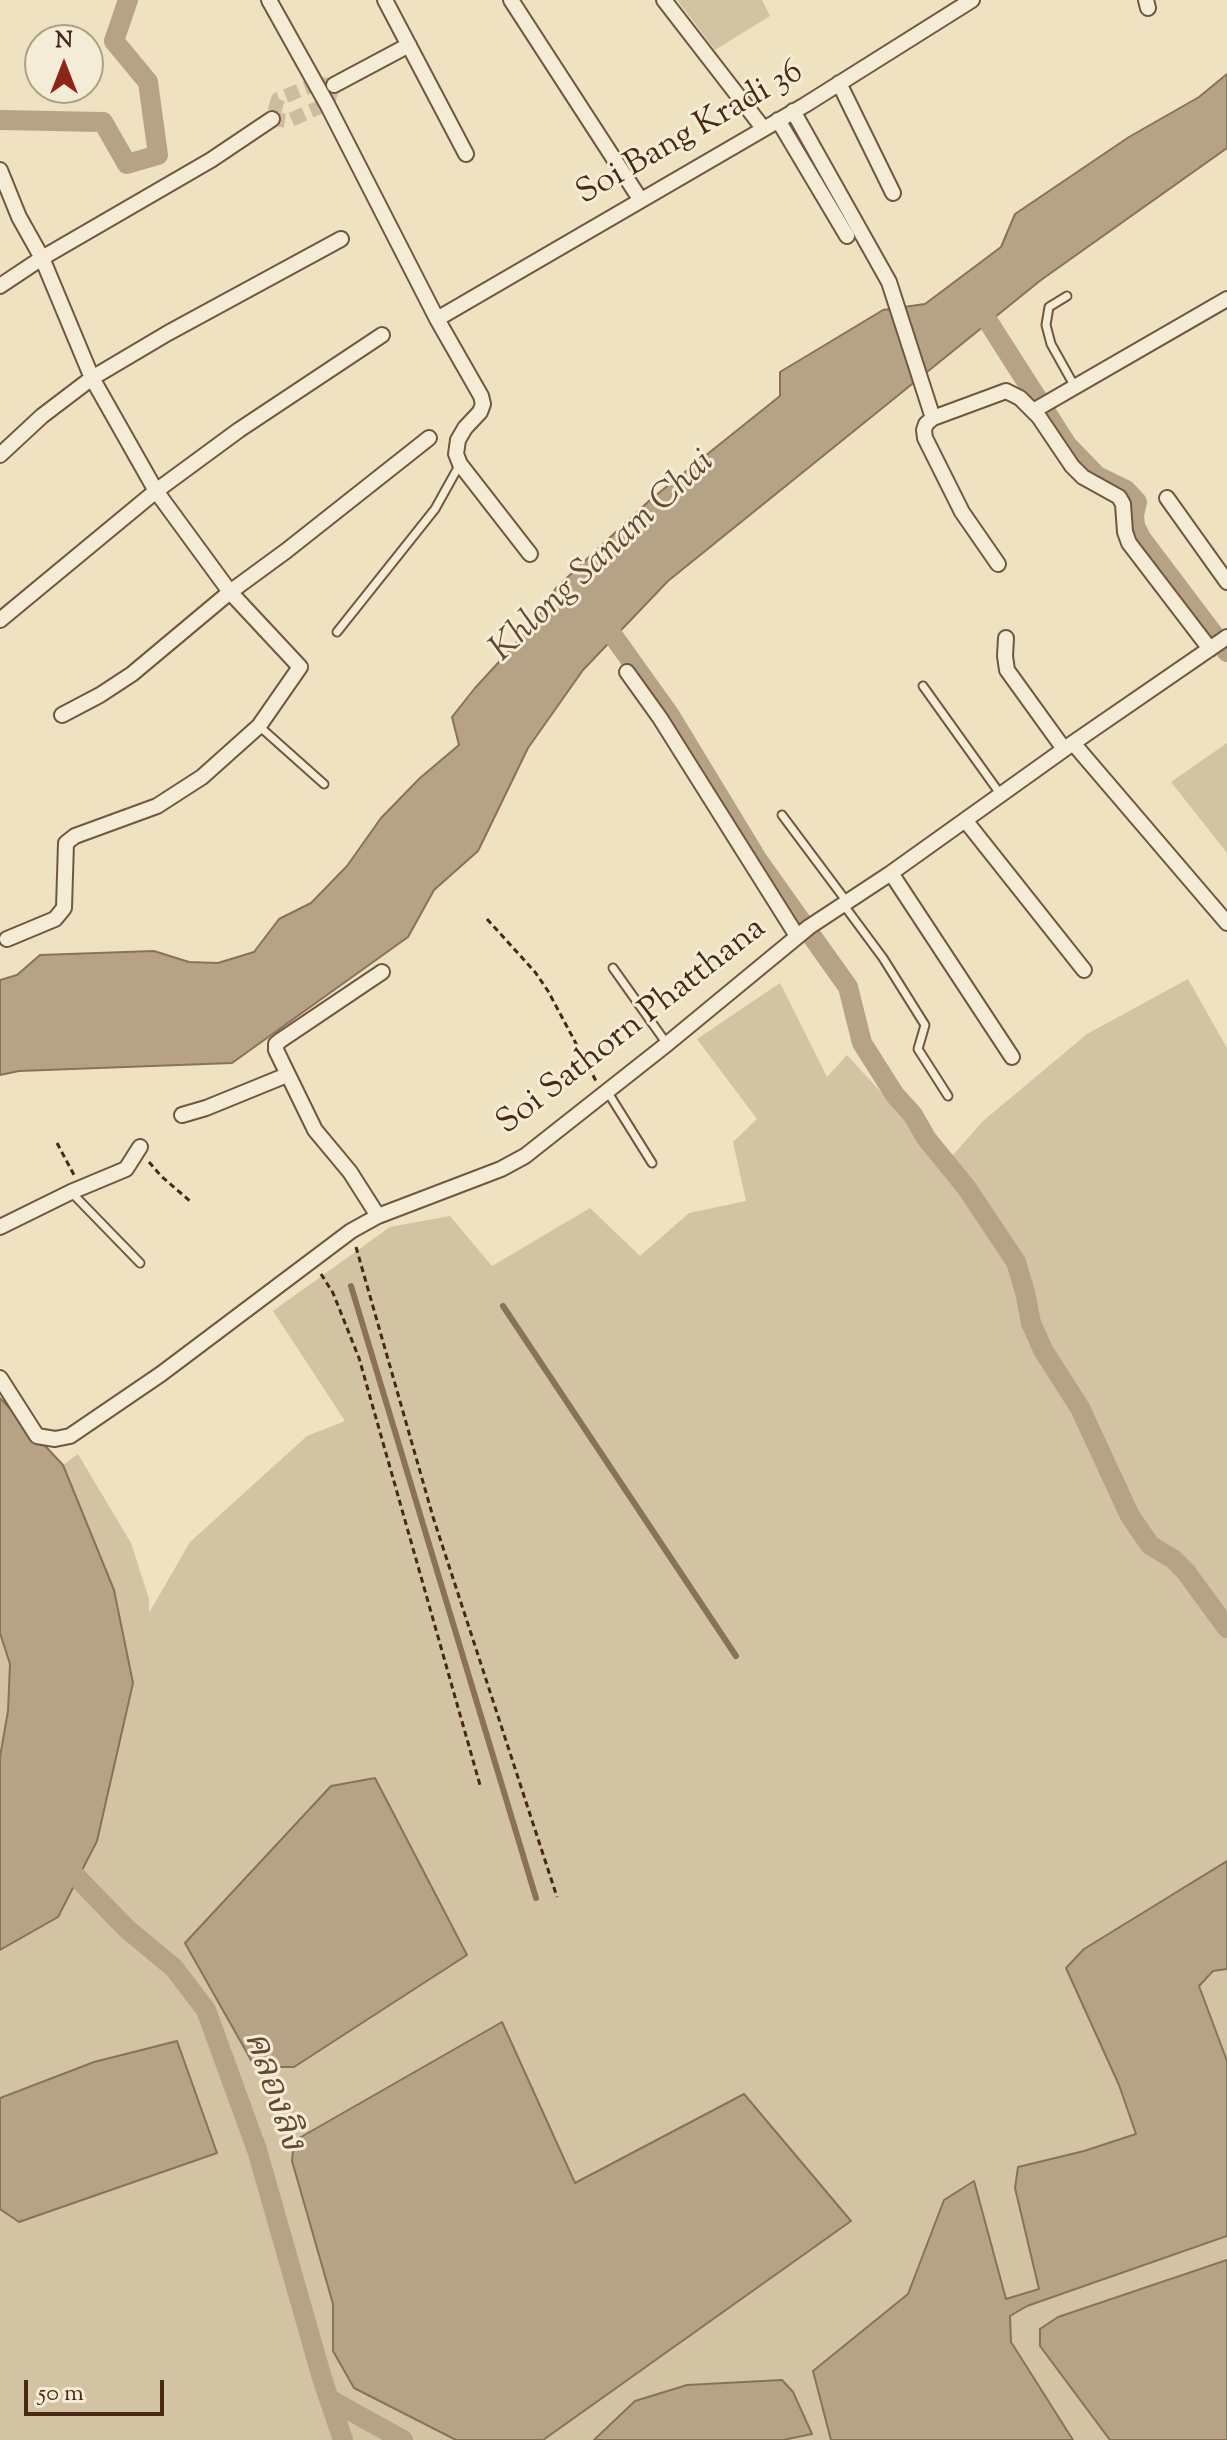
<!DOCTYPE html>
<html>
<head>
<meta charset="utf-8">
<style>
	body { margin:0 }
	#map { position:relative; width:1227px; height:2440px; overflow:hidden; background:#eee2c0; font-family:"Sorts Mill Goudy",serif }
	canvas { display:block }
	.north { position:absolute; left:24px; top:24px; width:80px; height:80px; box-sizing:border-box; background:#f4ecd6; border:2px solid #b09e88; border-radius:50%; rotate:0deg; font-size:22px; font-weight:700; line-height:32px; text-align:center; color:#492914 }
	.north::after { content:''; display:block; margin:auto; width:28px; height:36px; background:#8f2418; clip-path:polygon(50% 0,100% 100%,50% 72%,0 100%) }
	.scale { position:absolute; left:24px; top:2380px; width:140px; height:36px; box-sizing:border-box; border:4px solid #492914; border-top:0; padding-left:10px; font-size:24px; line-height:28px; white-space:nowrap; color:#492914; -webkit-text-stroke:6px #f4ecd6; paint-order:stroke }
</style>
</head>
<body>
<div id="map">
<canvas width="1227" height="2440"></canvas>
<div class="north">N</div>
<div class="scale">50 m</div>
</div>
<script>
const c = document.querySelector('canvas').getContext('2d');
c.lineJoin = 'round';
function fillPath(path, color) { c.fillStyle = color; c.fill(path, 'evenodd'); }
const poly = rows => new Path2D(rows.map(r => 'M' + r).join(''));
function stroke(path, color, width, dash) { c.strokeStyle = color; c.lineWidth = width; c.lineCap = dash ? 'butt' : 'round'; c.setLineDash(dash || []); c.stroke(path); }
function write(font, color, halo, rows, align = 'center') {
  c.font = font + ' "Sorts Mill Goudy","Noto Serif Thai",serif'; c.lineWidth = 6; c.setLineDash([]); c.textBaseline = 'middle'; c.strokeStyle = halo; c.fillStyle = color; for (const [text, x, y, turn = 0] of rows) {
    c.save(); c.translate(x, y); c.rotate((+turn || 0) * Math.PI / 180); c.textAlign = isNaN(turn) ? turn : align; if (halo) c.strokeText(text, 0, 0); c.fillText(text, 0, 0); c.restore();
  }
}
fillPath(poly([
	[677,0,762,0,770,16,715,50],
	[1227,743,1227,853,1171,782],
	[1188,979,1227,1048,1227,1861,1084,1949,1066,1968,1119,2085,1136,2134,1084,2151,1015,2188,1039,2289,1006,2299,974,2182,944,2200,908,2294,813,2371,831,2440,783,2440,812,2433,782,2380,687,2385,599,2434,594,2440,543,2440,851,2220,744,2095,575,2183,501,2022,294,2142,292,2161,333,2304,333,2351,354,2388,456,2440,0,2440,0,2209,20,2222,177,2041,94,2062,0,2098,0,1950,58,1917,97,1841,133,1683,114,1590,63,1465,78,1454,131,1543,149,1599,149,1613,190,1542,307,1436,345,1421,273,1311,390,1227,450,1216,492,1266,590,1208,640,1256,689,1213,746,1201,733,1142,757,1119,697,1039,780,983,827,1077,847,1055,946,1163,983,1121,1087,1034],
	[467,1954,294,2067,255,2067],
	[0,1633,10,1664,8,1711,0,1757],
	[1227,1969,1227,2061,1199,1986,1213,1971],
	[1227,2236,1227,2260,1058,2317,1040,2329,1040,2346,1110,2440,1073,2440,1011,2342,1009,2316,1027,2306]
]), '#d2c3a3');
const water = poly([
	[1227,74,1227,148,1041,280,668,581,583,670,528,748,478,851,434,890,408,937,232,1063,19,1071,0,1075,0,980,17,975,40,955,154,951,189,962,218,963,254,952,279,919,311,903,347,866,381,818,420,778,459,745,452,717,475,688,533,625,556,588,650,500,780,396,780,372,883,310,925,304,1001,247,1015,214,1129,137,1199,97,1227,74],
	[0,1398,63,1465,114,1590,133,1683,97,1841,58,1917,0,1950,0,1757,8,1711,10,1664,0,1633,0,1398],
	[375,1778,467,1955,294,2067,255,2067,185,1943,331,1786,375,1778],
	[1227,1861,1227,1969,1213,1971,1199,1986,1227,2061,1227,2236,1027,2306,1010,2316,1011,2342,1073,2440,831,2440,813,2371,908,2294,944,2200,974,2181,1006,2299,1039,2289,1015,2188,1018,2167,1084,2151,1136,2134,1119,2085,1066,1968,1084,1949,1227,1861],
	[502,2022,575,2183,744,2094,851,2221,543,2440,456,2440,354,2388,333,2351,333,2304,292,2161,294,2141,502,2022],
	[177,2041,217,2153,19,2222,0,2209,0,2098,94,2062,177,2041],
	[1227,2260,1227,2440,1110,2440,1040,2346,1040,2329,1058,2317,1227,2260],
	[782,2380,793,2392,812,2434,783,2440,594,2440,635,2401,687,2385,782,2380]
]);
fillPath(water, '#b6a386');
stroke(water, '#8a7258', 2);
stroke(poly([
	[351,1286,536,1898],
	[503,1306,736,1656]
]), '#8a7258', 6);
stroke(poly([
	[0,120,103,122,127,164,158,155,148,82,114,41,128,0],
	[975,301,1067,445,1097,476,1126,490,1137,502,1134,515,1135,526,1141,538,1227,652],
	[599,616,669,714,757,859,848,987,862,1043,895,1095,913,1115,926,1138,966,1187,1016,1262,1025,1292,1031,1323,1043,1350,1080,1408,1130,1516,1150,1545,1173,1559,1186,1572,1227,1628],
	[60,1860,127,1929,174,1968,206,2010,257,2150,322,2378,343,2440],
	[329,2399,403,2440]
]), '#b6a386', 20);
stroke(poly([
	[316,84,334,85,327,104,288,121,272,119,278,99,316,84]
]), '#cdbd9e', 14, [14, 7]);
const service = poly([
	[1067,296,1049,307,1046,325,1051,344,1075,387],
	[337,632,435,509,460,464],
	[923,686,1001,795],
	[259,726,324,784],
	[782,815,847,902],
	[843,904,883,958,925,1025,918,1049,948,1096],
	[613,968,667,1044],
	[607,1091,652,1163],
	[72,1193,140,1263]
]);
const minor = poly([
	[269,0,327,104,437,319,481,396,483,404,480,412,465,428,458,440,456,454,460,464,530,554],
	[385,0,466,154],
	[511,0,640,199],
	[664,0,763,128],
	[1146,0,1148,8],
	[839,83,893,193],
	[334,85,409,45],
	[793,111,889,282,933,418,926,424,924,430,925,438,962,512,998,564],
	[778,120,847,236],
	[0,170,19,217,42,258,92,378,156,491,230,592,300,667,259,726,202,777,157,806,75,836,66,843,64,908,55,919,7,939],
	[0,286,42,258,211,160,272,119],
	[437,319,805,105,972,0],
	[1033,411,1227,299],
	[933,418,1006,391,1020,398,1039,417,1072,466,1083,477,1119,497,1123,504,1125,532,1129,543,1210,649],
	[0,455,42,416,92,378,168,333,341,239],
	[1167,498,1227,582],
	[0,620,156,491,239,430,382,335],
	[1006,638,1005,656,1007,670,1064,749],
	[627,672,660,718,797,936],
	[62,715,100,695,132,674,230,592,286,551,429,438],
	[1073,743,1227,923],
	[965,820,1084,970],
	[891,873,1012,1057],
	[182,1115,206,1108,287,1075],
	[378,1216,350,1172,315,1130,276,1050,276,1044,281,1040,382,972],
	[0,1227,71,1192,126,1169,140,1147],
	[0,1378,37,1436,55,1439,70,1436,161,1374,351,1231,378,1216,501,1169,525,1156,667,1044,809,927,891,873,1073,743,1227,637]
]);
stroke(service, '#72573f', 11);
stroke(minor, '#72573f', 18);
stroke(poly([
	[487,919,535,972,548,991,596,1081],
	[57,1143,74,1175],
	[149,1162,161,1176,190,1201],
	[356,1247,433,1517,557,1897],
	[321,1274,333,1293,359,1358,480,1785]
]), '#492914', 3, [6, 4]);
stroke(service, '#f4ecd6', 7);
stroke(minor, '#f4ecd6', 14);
write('34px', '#492914', '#f4ecd6', [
	["Soi Bang Kradi 36",691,135,-30],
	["Soi Sathorn Phatthana",633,1028,-38]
]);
write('italic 36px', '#644830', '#f4ecd6', [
	["Khlong Sanam Chai",604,558,-43],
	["คลองลิง",271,2092,71]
]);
</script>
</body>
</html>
